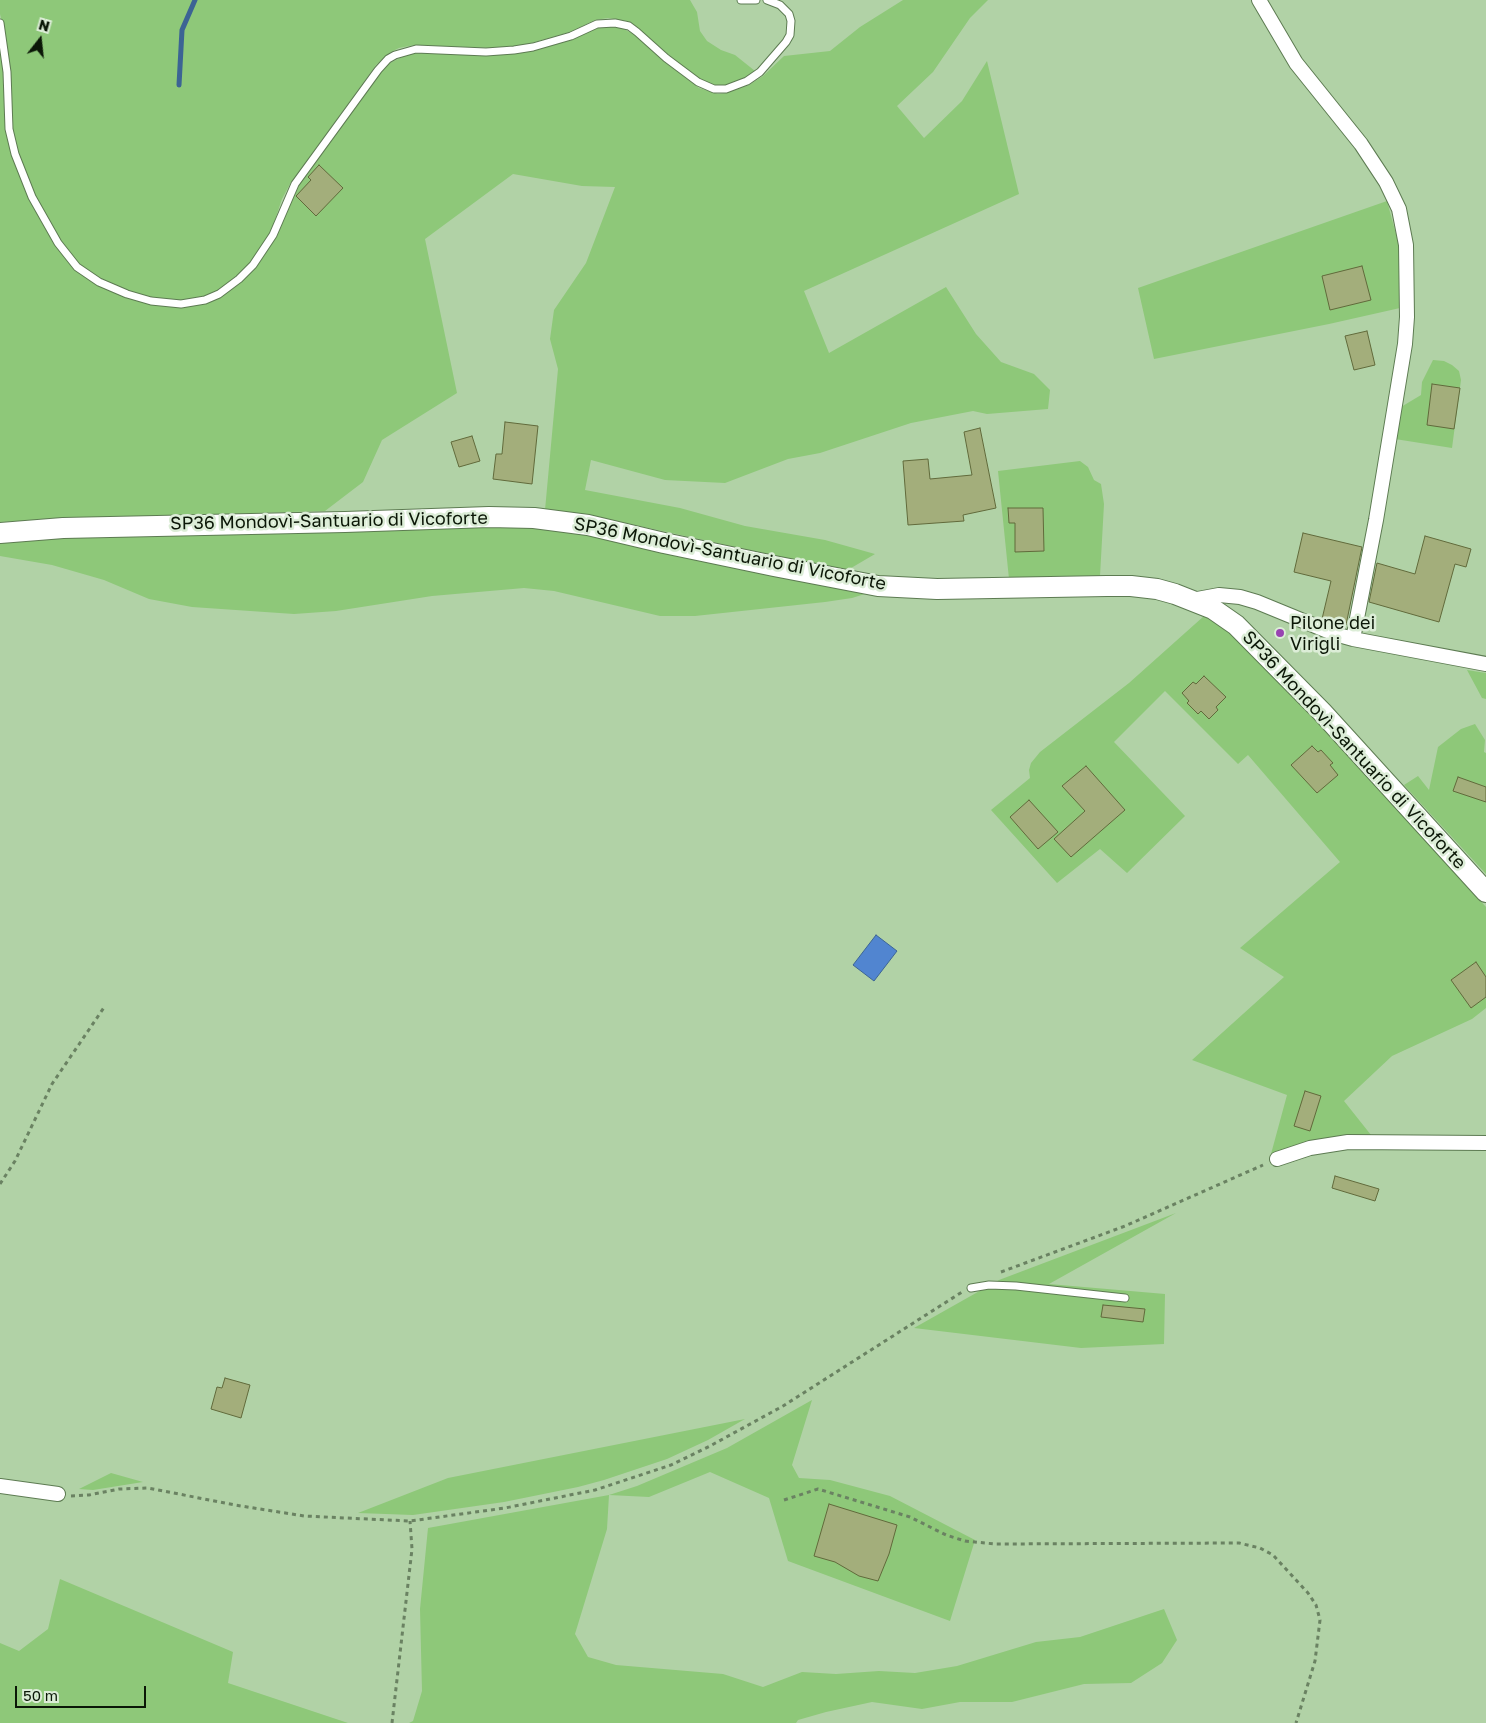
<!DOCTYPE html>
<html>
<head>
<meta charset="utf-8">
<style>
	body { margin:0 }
	#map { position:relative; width:1486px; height:1723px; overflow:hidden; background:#b1d2a6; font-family:"Golos Text",sans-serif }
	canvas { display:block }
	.north { position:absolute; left:15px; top:15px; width:50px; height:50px; -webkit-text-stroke:4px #dcedd7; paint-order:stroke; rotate:16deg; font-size:14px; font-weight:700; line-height:20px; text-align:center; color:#0b1707 }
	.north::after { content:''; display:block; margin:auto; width:18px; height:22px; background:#0b1707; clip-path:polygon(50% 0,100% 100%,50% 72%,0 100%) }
	.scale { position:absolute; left:15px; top:1686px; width:131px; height:22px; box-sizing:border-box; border:2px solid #0b1707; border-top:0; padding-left:6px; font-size:15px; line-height:18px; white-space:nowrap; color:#0b1707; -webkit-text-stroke:4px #dcedd7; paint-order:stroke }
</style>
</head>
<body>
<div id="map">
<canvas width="1486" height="1723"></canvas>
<div class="north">N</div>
<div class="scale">50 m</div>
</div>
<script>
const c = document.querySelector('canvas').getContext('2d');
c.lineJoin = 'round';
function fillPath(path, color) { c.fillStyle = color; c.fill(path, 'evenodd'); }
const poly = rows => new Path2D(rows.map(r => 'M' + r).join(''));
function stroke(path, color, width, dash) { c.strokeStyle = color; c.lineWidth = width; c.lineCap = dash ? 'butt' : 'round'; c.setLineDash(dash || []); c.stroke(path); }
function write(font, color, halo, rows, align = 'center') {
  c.font = font + ' "Golos Text",sans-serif'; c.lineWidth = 5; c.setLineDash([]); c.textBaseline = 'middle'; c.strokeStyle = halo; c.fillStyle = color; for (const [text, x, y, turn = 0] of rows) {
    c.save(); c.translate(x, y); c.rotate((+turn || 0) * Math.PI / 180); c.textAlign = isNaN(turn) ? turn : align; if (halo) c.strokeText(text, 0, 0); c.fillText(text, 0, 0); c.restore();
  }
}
fillPath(poly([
	[0,0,690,0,697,12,700,31,707,41,721,50,735,55,755,71,748,77,729,85,720,86,710,84,701,80,670,56,634,25,626,21,608,18,595,20,570,32,524,45,493,48,414,45,399,48,391,52,376,65,290,184,282,199,272,229,254,259,246,268,218,291,203,297,182,301,145,297,120,289,82,270,61,243,37,201,22,166,12,130,5,35,0,14],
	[903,0,988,0,970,18,933,72,897,106,924,138,962,101,987,61,1019,194,804,291,829,353,946,287,976,334,1001,362,1034,374,1050,390,1048,409,987,414,973,411,911,423,820,453,788,459,725,483,665,480,591,460,585,490,680,508,745,526,825,540,875,554,846,571,589,515,545,510,558,369,550,339,554,310,586,263,615,187,582,186,513,174,425,239,457,393,382,440,363,482,325,511,80,518,0,522,0,37,14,161,76,270,146,302,167,306,182,307,223,295,239,284,253,271,264,256,281,226,297,188,382,71,390,63,406,55,413,53,483,55,515,54,533,51,571,40,598,27,612,26,620,27,635,35,662,60,699,88,718,94,726,93,749,85,763,76,784,56,830,51,860,27],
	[1387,201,1399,245,1400,308,1329,324,1154,359,1138,288],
	[1433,360,1444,361,1452,365,1459,371,1461,380,1452,448,1395,439,1401,407,1421,395,1422,382],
	[1080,461,1088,467,1094,480,1101,484,1104,504,1100,576,1009,579,998,471],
	[521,525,567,530,737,569,845,590,868,593,852,598,825,602,695,616,660,616,554,591,524,588,432,596,336,611,294,614,192,607,149,599,104,580,52,565,0,556,0,541,68,535],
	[1204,616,1225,628,1235,637,1315,718,1486,907,1486,1008,1472,1019,1392,1056,1344,1101,1371,1135,1322,1139,1299,1144,1271,1154,1287,1095,1192,1060,1284,977,1240,948,1340,862,1248,755,1238,764,1165,691,1114,742,1185,816,1127,873,1100,849,1057,883,991,810,1030,778,1029,770,1031,763,1040,752,1129,683],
	[1467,670,1486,673,1486,699,1482,698],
	[1475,724,1485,740,1484,752,1486,753,1486,874,1404,785,1418,776,1429,790,1438,747,1461,729],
	[1176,1213,1049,1284,1165,1294,1164,1344,1081,1348,914,1328,999,1280],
	[812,1400,792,1465,799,1478,830,1480,890,1496,975,1540,950,1621,788,1561,769,1498,710,1472,649,1497,609,1495,607,1529,575,1634,588,1657,616,1665,723,1674,763,1687,802,1672,836,1674,879,1671,915,1673,957,1666,1036,1642,1080,1637,1164,1609,1177,1640,1162,1663,1131,1683,1084,1684,1012,1702,960,1702,922,1709,872,1702,826,1712,798,1720,796,1723,409,1723,413,1721,422,1691,420,1609,428,1528,609,1495,637,1486,727,1448],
	[745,1419,708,1440,667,1459,604,1480,578,1487,504,1502,413,1515,358,1513,448,1478],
	[111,1473,143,1482,93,1490,79,1489],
	[60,1579,233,1652,228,1683,348,1723,0,1723,0,1643,19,1651,48,1629]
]), '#8ec879');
const water = poly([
	[876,935,897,951,874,981,853,965,876,935]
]);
fillPath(water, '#5185d0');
stroke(water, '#3c6494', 1);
stroke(poly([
	[179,85,182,30,195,0]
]), '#3c6494', 5);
const building = poly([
	[319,165,343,188,316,216,296,196,311,180,308,177,319,165],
	[1362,266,1371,300,1330,310,1322,276,1362,266],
	[1367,331,1375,365,1354,370,1345,336,1367,331],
	[1432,384,1460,388,1454,429,1427,425,1432,384],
	[505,422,538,426,532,484,493,479,496,454,502,454,505,422],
	[980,428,996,508,963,515,964,521,908,525,903,461,928,459,930,479,972,475,964,432,980,428],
	[472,436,480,461,459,467,451,442,472,436],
	[1008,508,1043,508,1044,551,1015,552,1015,523,1009,523,1008,508],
	[1303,533,1362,547,1346,625,1322,619,1331,581,1294,572,1303,533],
	[1425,536,1471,549,1466,567,1455,564,1439,622,1369,602,1377,563,1415,574,1425,536],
	[1204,676,1226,697,1216,707,1218,710,1209,719,1201,711,1198,714,1187,703,1189,701,1182,693,1193,682,1196,684,1204,676],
	[1312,746,1318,752,1321,750,1333,763,1330,765,1338,775,1317,793,1291,765,1312,746],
	[1086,766,1125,810,1071,857,1054,839,1085,811,1062,786,1086,766],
	[1458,777,1486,787,1486,802,1453,791,1458,777],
	[1029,800,1058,832,1038,849,1010,817,1029,800],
	[1476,962,1486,977,1486,997,1471,1008,1451,980,1476,962],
	[1305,1091,1321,1096,1310,1131,1294,1126,1305,1091],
	[1335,1176,1379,1189,1375,1201,1332,1188,1335,1176],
	[1103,1305,1145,1309,1143,1322,1101,1317,1103,1305],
	[225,1378,250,1385,241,1418,211,1409,217,1387,222,1388,225,1378],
	[829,1504,897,1525,889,1554,878,1581,859,1576,835,1562,814,1556,829,1504]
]);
fillPath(building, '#a3ae7b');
stroke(building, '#616a3b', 1);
const service = poly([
	[741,0,756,0],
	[0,23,7,72,9,129,15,154,32,197,58,243,77,267,99,282,127,294,151,301,181,304,205,300,219,294,239,279,253,265,273,235,295,184,378,70,388,59,395,55,416,49,486,52,514,50,533,47,571,36,597,24,615,23,629,26,637,32,666,58,698,82,714,89,726,89,747,81,760,72,786,42,790,35,791,21,789,14,780,5,767,0],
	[971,1288,989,1285,1016,1286,1125,1298]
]);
const minor = poly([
	[1259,0,1296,63,1361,144,1386,182,1399,209,1406,245,1407,317,1405,344,1376,520,1353,639],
	[1192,600,1219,595,1240,597,1257,602,1335,634,1353,639,1486,664],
	[1277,1159,1310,1148,1348,1142,1486,1143],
	[0,1486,58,1494]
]);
const secondary = poly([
	[0,533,63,528,345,522,489,517,534,518,588,525,664,543,774,566,878,586,937,589,1107,586,1131,586,1157,589,1175,594,1213,609,1236,625,1322,712,1486,892]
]);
stroke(service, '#5d7b52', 9);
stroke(minor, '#5d7b52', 16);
stroke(secondary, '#5d7b52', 22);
stroke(poly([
	[0,1184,15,1161,52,1084,105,1006],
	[1001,1272,1125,1226,1263,1165],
	[71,1496,89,1495,119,1489,148,1488,235,1505,304,1516,410,1521,505,1508,595,1490,671,1465,710,1446,783,1406,962,1292],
	[784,1500,818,1489,910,1517,946,1535,965,1541,995,1544,1239,1543,1260,1548,1273,1555,1308,1593,1316,1605,1320,1620,1315,1661,1296,1723],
	[392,1723,412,1549,410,1521]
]), '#6a8262', 3, [4, 4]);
stroke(service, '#fff', 7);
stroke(minor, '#fff', 14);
stroke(secondary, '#fff', 20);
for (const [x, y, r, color] of [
	[1280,633,5,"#9843b1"]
]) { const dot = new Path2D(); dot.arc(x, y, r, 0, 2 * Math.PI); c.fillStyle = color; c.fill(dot); stroke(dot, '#dcedd7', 2); }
write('18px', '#0b1707', '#dcedd7', [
	["SP36 Mondovì-Santuario di Vicoforte",329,521,-1],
	["SP36 Mondovì-Santuario di Vicoforte",730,554,11],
	["SP36 Mondovì-Santuario di Vicoforte",1354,750,47]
]);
write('18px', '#0b1707', '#dcedd7', [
	["Pilone dei",1290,623],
	["Virigli",1290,644]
], 'left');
</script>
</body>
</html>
